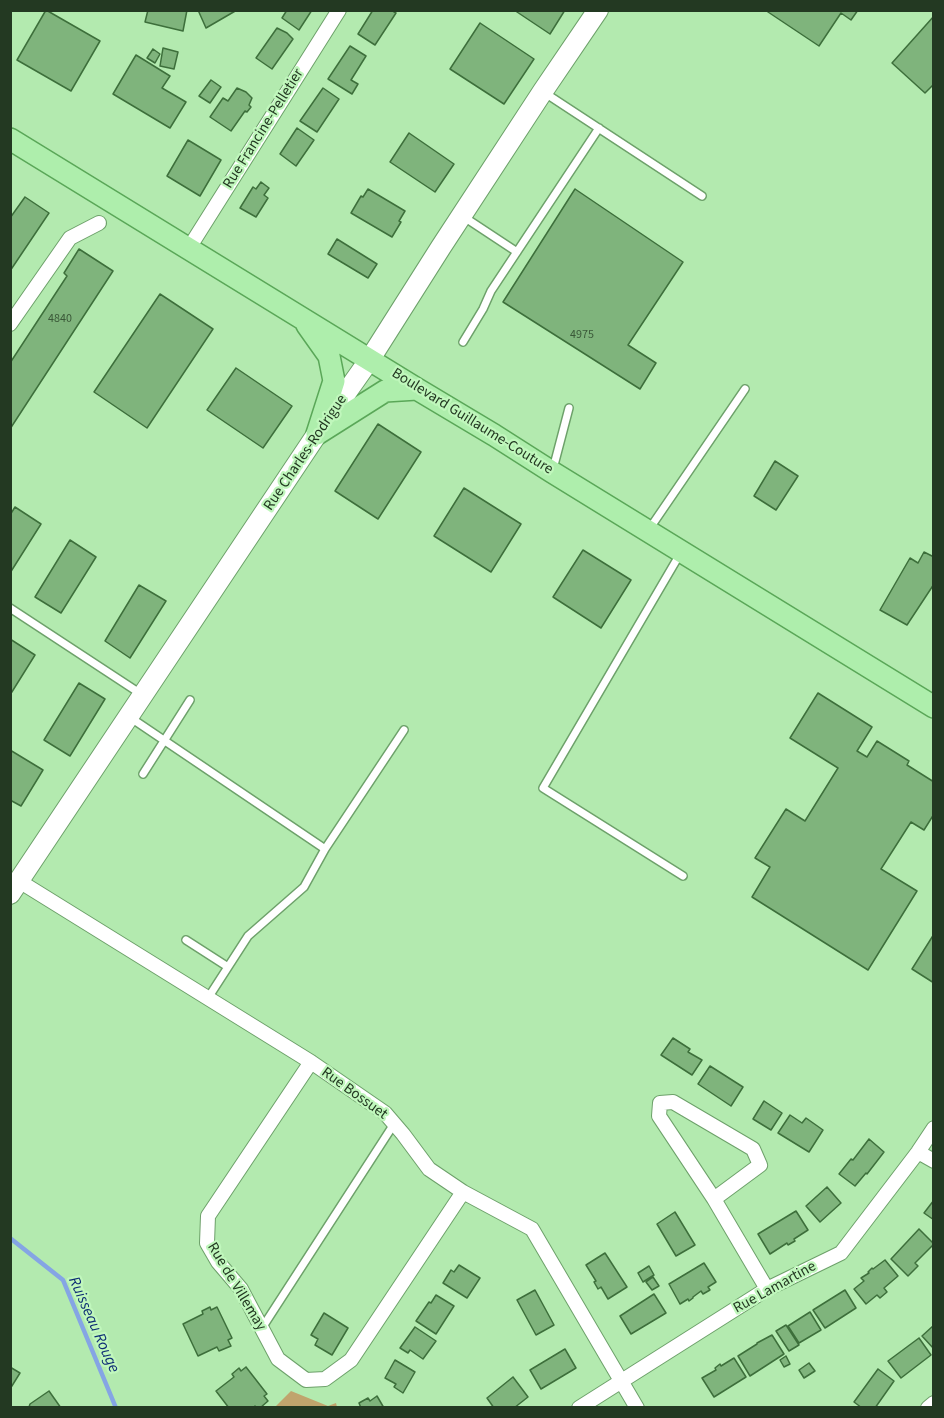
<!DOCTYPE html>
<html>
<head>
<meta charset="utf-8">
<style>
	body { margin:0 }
	#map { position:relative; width:944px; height:1418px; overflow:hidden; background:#b3eaaf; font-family:"Source Sans 3",sans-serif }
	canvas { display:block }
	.frame { position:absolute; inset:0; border:12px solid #233922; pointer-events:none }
</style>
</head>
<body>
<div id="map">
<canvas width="944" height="1418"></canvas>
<div class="frame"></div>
</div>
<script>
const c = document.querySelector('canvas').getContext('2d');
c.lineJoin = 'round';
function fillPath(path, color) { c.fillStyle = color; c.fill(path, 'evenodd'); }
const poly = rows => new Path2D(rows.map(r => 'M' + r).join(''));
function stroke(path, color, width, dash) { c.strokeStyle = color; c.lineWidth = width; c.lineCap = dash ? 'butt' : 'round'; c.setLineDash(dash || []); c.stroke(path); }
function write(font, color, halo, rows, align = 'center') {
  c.font = font + ' "Source Sans 3",sans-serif'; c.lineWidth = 4.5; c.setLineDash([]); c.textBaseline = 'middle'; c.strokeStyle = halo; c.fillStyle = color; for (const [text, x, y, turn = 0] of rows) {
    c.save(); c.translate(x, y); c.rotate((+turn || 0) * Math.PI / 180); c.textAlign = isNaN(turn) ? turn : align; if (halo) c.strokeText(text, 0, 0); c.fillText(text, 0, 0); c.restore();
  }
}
fillPath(poly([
	[291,1391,328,1406,336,1403,337,1407,275,1407]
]), '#c0a46d');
stroke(poly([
	[10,1238,63,1280,116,1408]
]), '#85a5e4', 4.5);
const building = poly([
	[46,10,100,41,71,91,17,60,46,10],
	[148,10,187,10,183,31,145,22,148,10],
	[198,10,237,10,206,28,198,10],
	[287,10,312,10,299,30,282,18,287,10],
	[373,10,391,10,396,13,375,45,358,34,373,10],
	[514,10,565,10,550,34,514,10],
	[765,10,858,10,851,20,841,13,819,46,765,10],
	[934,16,934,84,925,93,892,63,934,16],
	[480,23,534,59,504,104,450,69,480,23],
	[277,28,287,33,293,39,272,69,256,58,277,28],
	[350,46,366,56,351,80,358,84,352,94,328,79,350,46],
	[163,48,178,52,174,69,160,66,163,48],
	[153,49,160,54,155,63,147,58,153,49],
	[136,55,170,76,162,88,186,102,170,128,113,94,136,55],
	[211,80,221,87,210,103,199,96,211,80],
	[237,88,246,92,252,98,249,105,251,107,247,112,245,111,231,131,210,117,223,98,228,101,237,88],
	[323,88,339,99,317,132,300,121,323,88],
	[297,128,314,140,296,166,280,154,297,128],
	[409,133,454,164,435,192,390,162,409,133],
	[188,140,221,160,200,196,167,176,188,140],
	[261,182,269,188,264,195,268,198,256,217,240,208,253,187,256,189,261,182],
	[368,189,405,211,399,221,401,222,392,237,351,213,361,196,363,197,368,189],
	[575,189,683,262,628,345,656,363,640,389,503,302,575,189],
	[25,197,49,213,10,271,10,218,25,197],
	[337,239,377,264,368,278,328,254,337,239],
	[79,249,113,271,10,429,10,363,67,276,64,273,79,249],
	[160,294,213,329,147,428,94,392,160,294],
	[236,368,292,406,263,448,207,410,236,368],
	[378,424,421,452,378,519,335,491,378,424],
	[775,461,798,476,776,510,754,496,775,461],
	[464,488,521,524,491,572,434,536,464,488],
	[15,507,41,524,10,573,10,515,15,507],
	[70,540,96,557,61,613,35,597,70,540],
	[583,550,631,580,601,628,553,597,583,550],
	[924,552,934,557,934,584,907,625,880,610,910,558,918,563,924,552],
	[139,585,166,601,130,658,105,641,139,585],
	[10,639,35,655,10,695,10,639],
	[79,683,105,699,70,756,44,740,79,683],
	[818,693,872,727,857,751,867,757,877,741,909,761,907,765,934,782,934,814,924,830,911,822,881,869,917,891,868,970,752,897,770,867,755,858,786,809,805,821,838,768,790,738,818,693],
	[10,750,43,770,21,806,10,800,10,750],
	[934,934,934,983,912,969,934,934],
	[673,1038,690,1049,688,1052,702,1060,692,1075,661,1055,673,1038],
	[710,1066,743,1087,731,1106,698,1084,710,1066],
	[764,1101,782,1113,771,1130,753,1119,764,1101],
	[790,1115,802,1123,806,1118,823,1130,809,1152,778,1133,790,1115],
	[869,1139,884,1152,867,1174,866,1173,855,1186,839,1174,851,1159,853,1160,869,1139],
	[827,1187,841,1203,820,1222,806,1206,827,1187],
	[934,1200,934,1220,924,1213,934,1200],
	[796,1211,808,1230,794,1239,795,1241,788,1245,787,1243,770,1254,758,1234,796,1211],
	[675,1212,695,1245,676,1256,657,1224,675,1212],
	[919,1229,934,1244,915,1263,918,1266,908,1276,891,1259,919,1229],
	[605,1253,627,1287,608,1299,601,1287,598,1289,594,1282,596,1281,586,1265,605,1253],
	[885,1260,898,1276,884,1288,887,1292,880,1298,877,1295,866,1304,854,1289,864,1281,861,1278,869,1273,868,1272,872,1268,873,1269,885,1260],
	[704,1263,716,1282,708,1287,710,1290,703,1294,701,1291,693,1297,693,1298,689,1301,688,1299,680,1304,669,1284,704,1263],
	[459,1265,480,1278,467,1298,443,1283,451,1270,454,1272,459,1265],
	[649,1266,654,1275,643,1282,638,1273,649,1266],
	[653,1277,659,1286,652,1290,646,1282,653,1277],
	[535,1290,554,1325,536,1335,517,1300,535,1290],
	[845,1290,856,1308,825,1328,813,1310,845,1290],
	[654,1294,666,1313,631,1334,620,1316,654,1294],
	[436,1295,454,1306,436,1334,416,1321,429,1302,431,1303,436,1295],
	[210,1307,211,1310,217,1307,232,1338,228,1340,231,1346,219,1351,217,1347,198,1356,183,1324,203,1314,202,1311,210,1307],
	[810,1312,821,1330,799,1343,788,1326,810,1312],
	[324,1313,348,1328,332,1355,315,1345,318,1339,311,1335,324,1313],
	[786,1325,799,1345,789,1351,776,1331,786,1325],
	[934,1325,934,1349,922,1336,934,1325],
	[415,1327,436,1341,423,1359,410,1350,408,1353,400,1348,415,1327],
	[772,1335,784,1354,750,1376,738,1356,757,1344,757,1343,772,1335],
	[919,1338,931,1355,901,1378,888,1361,919,1338],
	[565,1349,576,1368,541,1389,530,1370,565,1349],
	[786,1356,790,1364,784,1367,780,1360,786,1356],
	[734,1358,746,1377,714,1397,702,1378,716,1370,715,1368,720,1364,721,1366,734,1358],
	[395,1360,415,1372,403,1393,394,1387,396,1384,385,1378,395,1360],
	[809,1363,815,1371,804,1378,799,1370,809,1363],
	[10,1367,20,1373,10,1389,10,1367],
	[246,1367,267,1394,264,1396,268,1401,260,1408,257,1408,255,1406,253,1408,229,1408,216,1391,234,1377,232,1374,239,1368,241,1371,246,1367],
	[878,1369,894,1381,875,1408,862,1408,854,1402,878,1369],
	[513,1377,528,1397,514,1408,494,1408,487,1398,513,1377],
	[49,1391,61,1408,29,1407,30,1404,49,1391],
	[377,1396,384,1408,361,1408,359,1403,368,1398,370,1401,377,1396]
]);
fillPath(building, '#7fb47c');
stroke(building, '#3d6f3b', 1.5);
const lane = poly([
	[545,93,702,196],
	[464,217,517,252],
	[463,342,483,309,491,291,599,128],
	[553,469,569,408],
	[650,528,745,389],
	[680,554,543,788,683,876],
	[10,608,141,694],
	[131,718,325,849],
	[143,774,190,700],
	[186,940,228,967],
	[208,998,248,936,304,887,325,849,404,730],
	[262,1328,394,1124]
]);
const street = poly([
	[189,248,339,10],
	[10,324,70,238,99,223],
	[19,881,311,1062,385,1113,403,1134,429,1169,463,1192,532,1229,637,1408],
	[311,1062,208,1216,207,1243,218,1262,241,1289,278,1359,306,1380,325,1379,351,1360,463,1192],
	[918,1152,934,1161],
	[714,1199,760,1165,753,1149,673,1102,660,1103,659,1116,714,1199,767,1289],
	[579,1408,767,1289,841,1253,918,1152,934,1128],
	[928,1408,934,1403]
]);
const secondary = poly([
	[10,894,317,434,370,359,441,247,543,91,598,10]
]);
const primary = poly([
	[10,139,417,389,494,435,552,472,934,707],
	[307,325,329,356,334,381,317,434],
	[317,434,385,391,417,389]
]);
stroke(lane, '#6da16a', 10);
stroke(street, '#6da16a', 16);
stroke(secondary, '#6da16a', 22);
stroke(primary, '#5aa758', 24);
stroke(lane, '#fff', 7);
stroke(street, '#fff', 14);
stroke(secondary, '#fff', 20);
stroke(primary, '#aeeeac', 21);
write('12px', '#3a5838', null, [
	["4840",60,319],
	["4975",582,335]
]);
write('15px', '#233922', '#c0f7bc', [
	["Rue Francine-Pelletier",264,129,-58],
	["Boulevard Guillaume-Couture",472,422,32],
	["Rue Charles-Rodrigue",306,453,-56],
	["Rue Bossuet",354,1094,36],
	["Rue de Villemay",236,1287,59],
	["Rue Lamartine",775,1288,-29]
]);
write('italic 16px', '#0e2d74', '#c0f7bc', [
	["Ruisseau Rouge",93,1325,66]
]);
</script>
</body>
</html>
